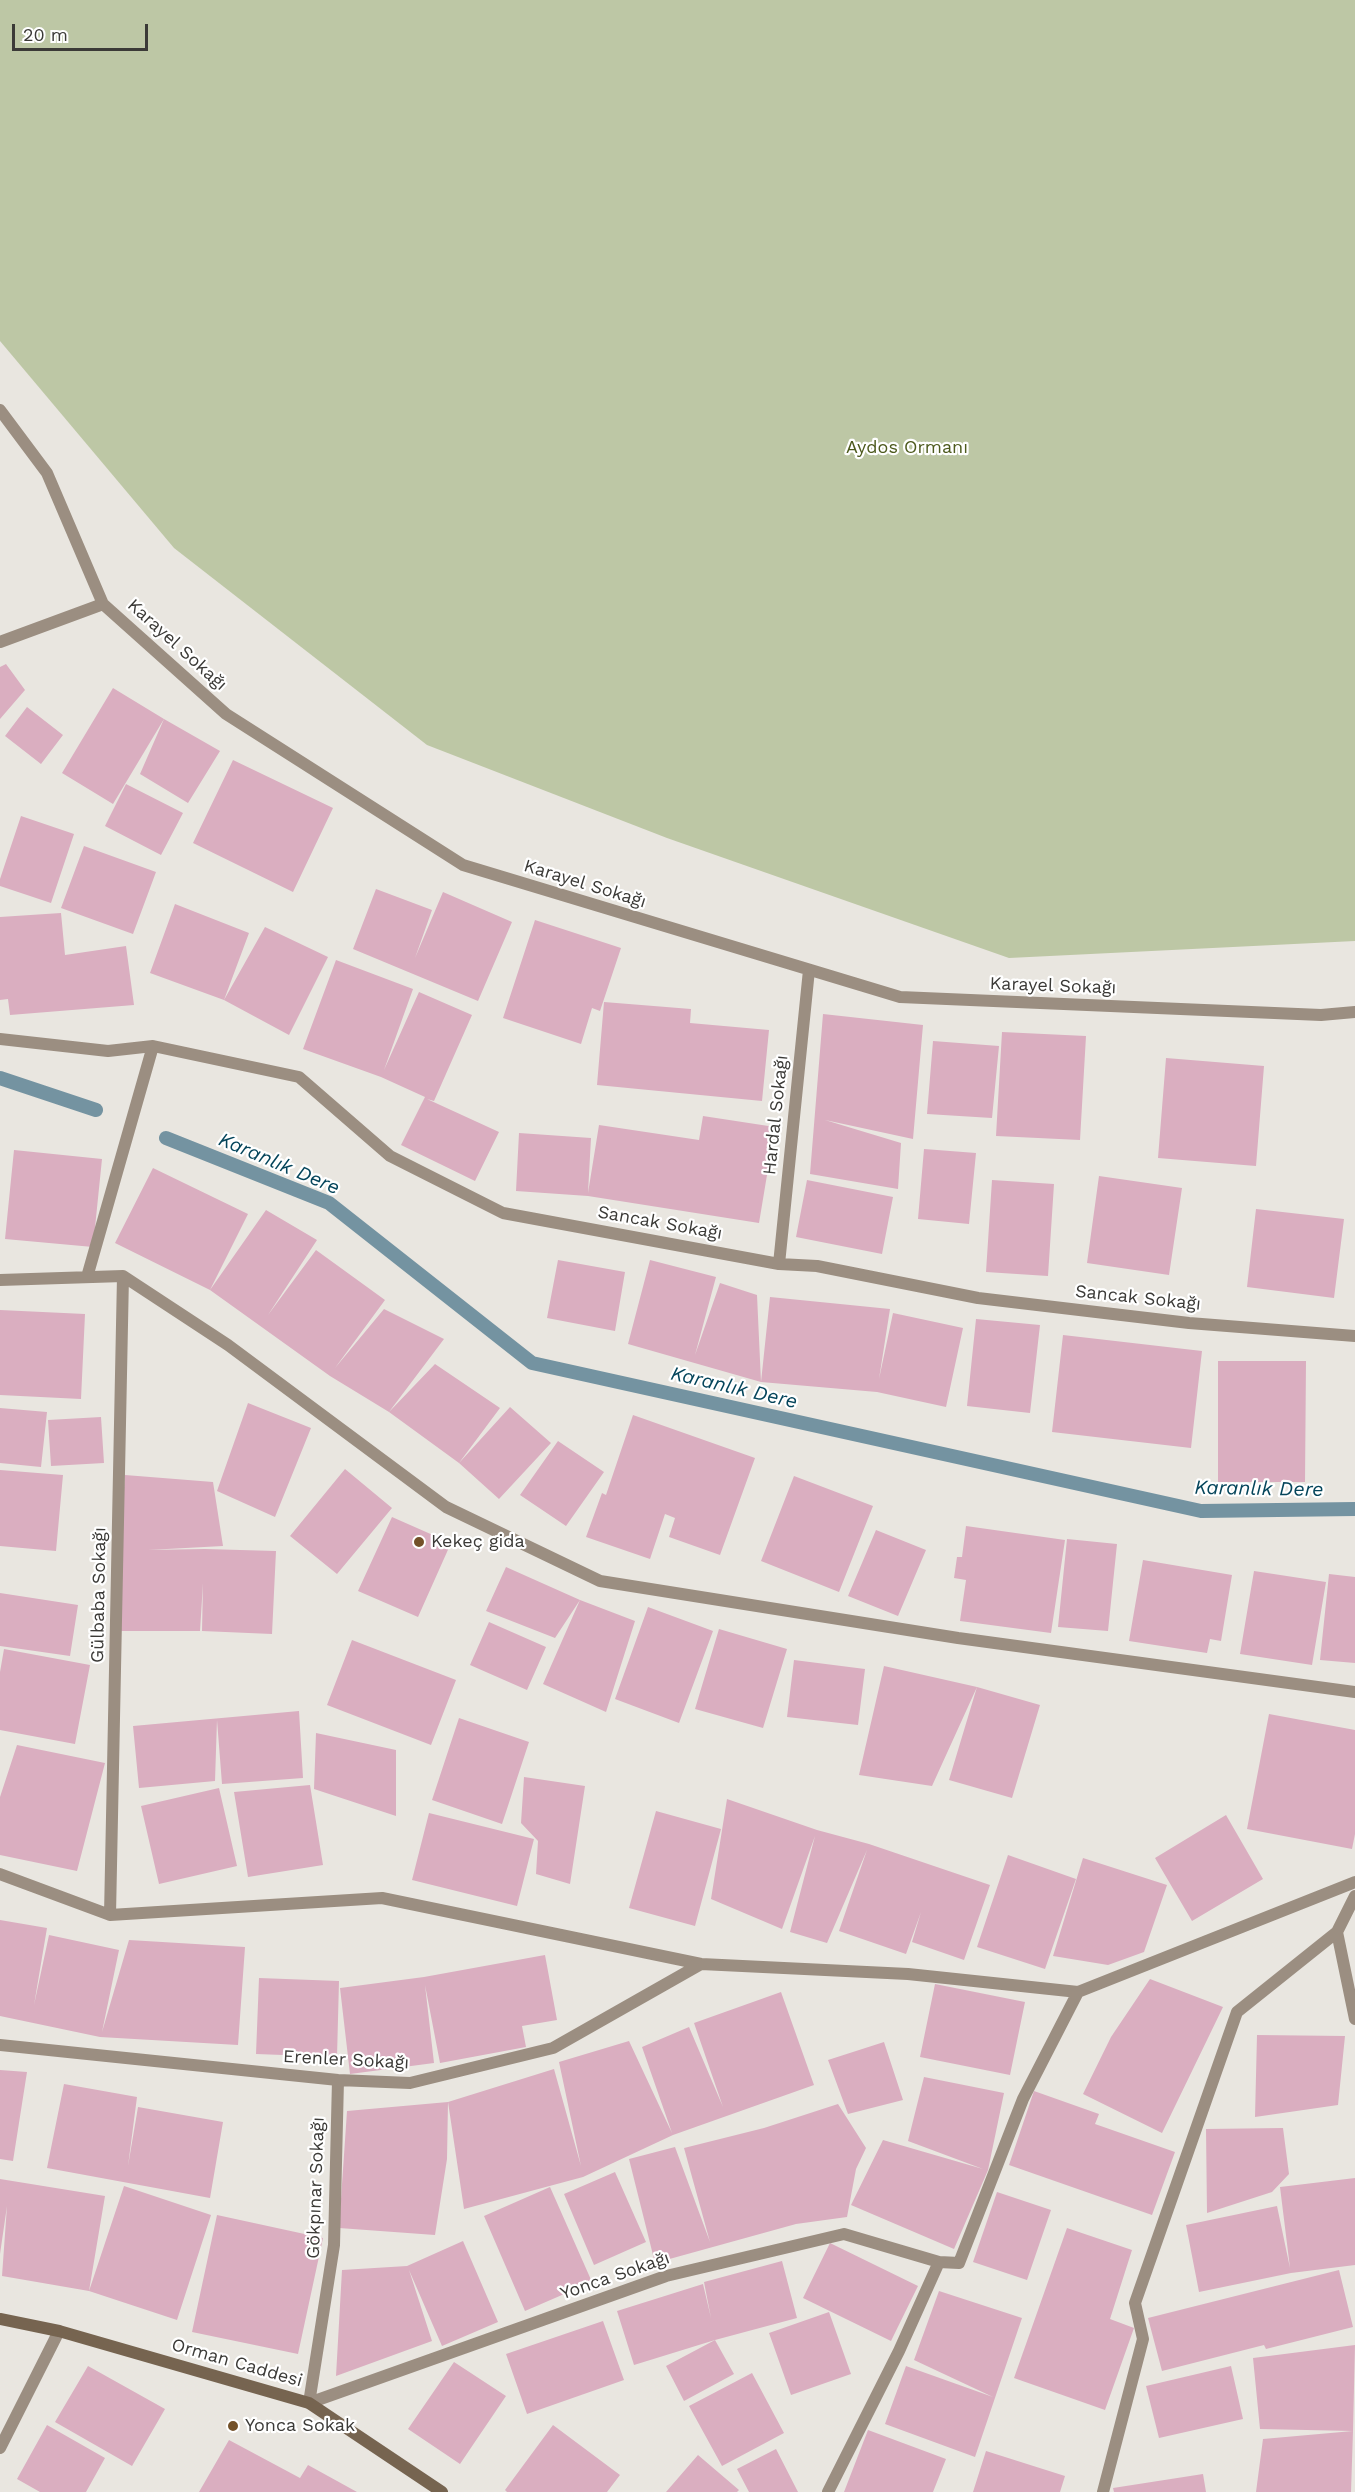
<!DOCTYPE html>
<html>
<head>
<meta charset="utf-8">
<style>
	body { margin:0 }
	#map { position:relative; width:1355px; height:2492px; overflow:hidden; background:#e9e6e0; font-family:"Work Sans",sans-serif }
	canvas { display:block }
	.scale { position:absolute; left:12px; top:24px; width:136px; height:27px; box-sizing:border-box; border:3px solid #3b3a37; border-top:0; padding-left:8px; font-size:18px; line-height:21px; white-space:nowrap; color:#3b3a37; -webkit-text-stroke:4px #fff; paint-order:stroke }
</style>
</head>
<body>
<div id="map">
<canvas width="1355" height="2492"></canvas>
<div class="scale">20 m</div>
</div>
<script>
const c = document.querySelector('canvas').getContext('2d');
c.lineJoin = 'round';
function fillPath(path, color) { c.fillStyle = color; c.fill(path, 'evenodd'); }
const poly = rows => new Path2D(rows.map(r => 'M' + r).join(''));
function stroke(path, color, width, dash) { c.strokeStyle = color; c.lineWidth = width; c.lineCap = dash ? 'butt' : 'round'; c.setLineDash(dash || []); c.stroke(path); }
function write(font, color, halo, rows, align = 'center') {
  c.font = font + ' "Work Sans",sans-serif'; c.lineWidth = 4.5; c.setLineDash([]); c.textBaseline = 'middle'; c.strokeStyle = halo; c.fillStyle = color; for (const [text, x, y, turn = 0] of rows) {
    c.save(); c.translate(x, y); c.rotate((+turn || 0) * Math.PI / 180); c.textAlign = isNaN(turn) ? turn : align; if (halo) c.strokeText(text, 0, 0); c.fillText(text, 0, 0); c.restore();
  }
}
fillPath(poly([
	[0,0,1355,0,1355,941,1009,958,667,838,427,745,174,548,0,341]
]), '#bdc7a5');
stroke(poly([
	[0,1078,96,1110],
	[166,1138,329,1203,532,1363,1201,1511,1355,1509]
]), '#7493a1', 14);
fillPath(poly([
	[6,664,25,690,0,719,0,667],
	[113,688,164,719,113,804,62,773],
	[27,707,63,735,41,764,5,736],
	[164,719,220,751,188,803,140,774],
	[233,760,333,808,293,892,193,843],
	[126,784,183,813,161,855,105,826],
	[21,816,74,834,51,903,0,886,0,879],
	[84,846,156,872,133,934,61,908],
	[376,889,432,910,415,958,443,892,512,922,478,1001,353,949],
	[175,904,249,933,224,1000,265,927,328,957,289,1035,224,1000,150,973],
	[61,913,65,955,126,946,134,1005,10,1015,8,999,0,1000,0,917],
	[535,920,621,948,600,1011,592,1008,581,1044,503,1018],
	[336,960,413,989,384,1070,419,992,472,1015,434,1101,427,1099,499,1132,475,1181,401,1145,425,1097,381,1077,303,1049],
	[604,1002,691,1009,690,1023,769,1030,762,1101,597,1085],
	[823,1014,923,1025,913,1139,825,1120,901,1143,898,1189,810,1174],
	[1002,1032,1086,1036,1080,1140,996,1136],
	[933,1041,999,1046,992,1118,927,1114],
	[1166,1058,1264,1066,1256,1166,1158,1158],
	[703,1116,775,1127,759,1223,588,1196,516,1191,519,1133,591,1138,588,1193,599,1125,699,1140],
	[924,1149,976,1153,969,1224,918,1219],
	[14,1150,102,1159,93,1247,5,1239],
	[153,1168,248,1214,210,1290,115,1243],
	[1099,1176,1182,1188,1169,1275,1087,1263],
	[807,1180,893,1197,882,1254,796,1237],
	[992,1180,1054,1184,1048,1276,986,1272],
	[1256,1209,1344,1219,1334,1298,1247,1287],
	[266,1210,317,1240,268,1315,316,1250,385,1300,335,1368,384,1309,444,1339,389,1412,435,1364,500,1408,459,1463,389,1412,330,1376,210,1290],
	[558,1260,625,1272,615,1331,547,1318],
	[650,1260,716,1277,695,1355,720,1283,757,1295,761,1382,770,1297,890,1309,879,1379,893,1313,963,1328,946,1407,877,1392,761,1382,628,1344],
	[0,1310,85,1314,81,1399,0,1395],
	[976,1319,1040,1325,1030,1413,967,1406],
	[1063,1335,1202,1351,1191,1448,1052,1432],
	[1218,1361,1306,1361,1305,1482,1218,1482],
	[248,1403,311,1428,275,1517,217,1491],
	[510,1407,551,1443,499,1499,459,1463],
	[0,1408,47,1412,41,1467,0,1463],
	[633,1415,755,1458,720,1555,669,1537,675,1518,665,1514,650,1559,586,1537,602,1493,606,1495],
	[101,1417,104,1463,51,1466,48,1420],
	[558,1441,604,1472,566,1526,520,1495],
	[345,1469,392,1508,337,1574,290,1536],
	[0,1470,63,1475,56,1551,0,1546],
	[125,1475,213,1482,223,1546,148,1550,205,1549,276,1551,272,1634,202,1631,203,1583,200,1631,121,1631,119,1550],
	[794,1476,873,1506,839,1592,761,1561],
	[392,1517,451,1543,418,1617,358,1591],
	[966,1526,1065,1540,1051,1633,960,1621,966,1580,954,1578,957,1557,962,1557],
	[876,1530,926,1550,898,1616,848,1596],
	[1067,1539,1117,1544,1108,1631,1058,1627],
	[1143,1560,1232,1575,1221,1641,1210,1639,1207,1653,1129,1641],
	[506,1567,580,1600,555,1638,486,1611],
	[1254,1571,1326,1582,1312,1665,1240,1654],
	[1329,1574,1355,1577,1355,1663,1320,1660],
	[0,1593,78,1605,70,1656,0,1646],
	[580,1600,635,1621,606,1712,543,1684],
	[648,1607,713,1631,679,1723,615,1699],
	[489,1622,546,1647,527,1690,470,1665],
	[719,1629,787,1649,763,1728,695,1709],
	[352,1640,456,1680,431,1745,327,1705],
	[4,1649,90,1665,75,1744,0,1730,0,1672],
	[794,1660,865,1669,858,1725,787,1717],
	[884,1666,977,1687,932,1786,859,1775],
	[977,1687,1040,1705,1012,1798,949,1780],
	[299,1711,303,1778,222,1784,217,1720,215,1781,139,1788,133,1726],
	[1269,1714,1355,1730,1355,1834,1352,1849,1247,1829],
	[459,1718,529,1742,502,1824,432,1800],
	[316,1733,396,1750,396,1816,314,1789],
	[17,1745,105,1763,77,1871,0,1855,0,1797],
	[524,1777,585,1786,570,1884,536,1874,538,1841,521,1823],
	[310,1785,323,1865,248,1877,234,1792],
	[219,1788,237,1866,159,1884,141,1806],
	[727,1799,817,1830,869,1844,990,1885,964,1960,912,1942,921,1912,906,1954,839,1931,867,1850,827,1943,790,1932,815,1836,782,1929,711,1899],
	[656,1811,721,1829,695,1926,629,1908],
	[429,1813,534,1839,517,1906,412,1880],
	[1226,1815,1263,1879,1192,1921,1155,1858],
	[1008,1855,1076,1879,1045,1969,977,1947],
	[1083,1858,1167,1885,1144,1952,1108,1965,1053,1956],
	[0,1920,47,1928,34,2005,49,1935,119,1950,102,2032,129,1940,245,1947,238,2045,100,2037,0,2016],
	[545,1955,557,2020,522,2026,526,2047,440,2063,425,1985,434,2063,350,2074,340,1988,424,1977],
	[259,1978,339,1981,337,2057,256,2054],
	[1150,1979,1223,2007,1162,2133,1083,2094,1111,2037],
	[935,1984,1025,2002,1010,2075,920,2057],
	[781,1992,814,2085,673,2135,583,2177,464,2209,448,2102,447,2159,435,2235,339,2228,347,2111,448,2102,554,2069,581,2166,559,2062,629,2041,672,2133,642,2047,689,2027,723,2107,694,2023],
	[1257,2035,1345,2036,1338,2105,1255,2117],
	[884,2042,903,2100,848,2114,828,2060],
	[0,2070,27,2072,13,2161,0,2159],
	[924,2077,1004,2093,988,2170,954,2249,851,2205,883,2140,983,2169,908,2141],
	[64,2084,137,2097,128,2166,138,2107,223,2122,210,2198,47,2168],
	[1034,2091,1099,2114,1095,2124,1175,2152,1152,2215,1009,2165],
	[838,2104,866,2148,856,2169,847,2217,796,2224,655,2263,629,2159,675,2147,710,2242,684,2148,764,2128],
	[1283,2128,1289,2174,1272,2192,1207,2213,1206,2129],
	[615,2172,646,2242,594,2265,564,2194],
	[1355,2178,1355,2265,1291,2273,1199,2292,1186,2225,1277,2206,1290,2268,1280,2187],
	[0,2179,105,2196,89,2291,2,2276,7,2206,0,2254],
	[124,2186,211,2215,177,2320,89,2291],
	[550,2187,592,2282,525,2311,484,2216],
	[997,2192,1051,2210,1027,2280,973,2262],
	[217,2215,323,2238,298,2354,192,2332],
	[1067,2228,1132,2250,1110,2319,1134,2328,1105,2410,1014,2378],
	[463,2241,498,2322,442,2346,409,2270,432,2341,336,2376,342,2270,407,2266],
	[830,2243,918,2286,891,2341,803,2298],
	[782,2261,797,2318,715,2340,734,2374,684,2401,666,2366,715,2340,634,2365,617,2311,703,2284,711,2318,704,2282],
	[1339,2270,1353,2327,1266,2349,1264,2345,1162,2371,1148,2318],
	[939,2291,1022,2318,975,2457,885,2424,906,2366,993,2397,914,2360],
	[829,2312,851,2374,791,2395,769,2333],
	[603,2321,624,2380,527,2414,506,2354],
	[1355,2345,1353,2431,1351,2492,1256,2492,1263,2439,1353,2431,1260,2429,1253,2358],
	[454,2362,506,2396,460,2464,408,2429],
	[88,2366,165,2409,132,2466,55,2422],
	[1231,2366,1243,2419,1159,2438,1146,2386],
	[752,2373,784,2433,722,2466,689,2406],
	[47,2425,105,2458,86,2492,40,2492,17,2479],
	[553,2425,620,2475,607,2492,507,2492,505,2490],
	[868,2430,946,2459,933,2492,844,2492],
	[229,2440,300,2478,308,2465,357,2492,199,2492],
	[776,2449,798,2492,749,2492,737,2469],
	[986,2451,1065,2476,1060,2492,973,2492],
	[698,2455,739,2490,737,2492,666,2492],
	[1203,2474,1206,2492,1114,2492,1113,2488]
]), '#daaec0');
stroke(poly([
	[0,410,47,473,103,604,226,714,463,865,900,997,1321,1015,1355,1012],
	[0,642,103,604],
	[0,1039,108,1051,153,1046,299,1077,390,1156,503,1213,779,1264,817,1266,978,1298,1189,1323,1355,1336],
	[779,1264,809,970],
	[87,1277,153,1046],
	[0,1280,123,1276,228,1345,446,1507,600,1581,958,1638,1355,1692],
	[0,1874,110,1915,382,1898,701,1964,908,1974,1078,1992,1355,1882],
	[110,1915,123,1276],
	[1337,1932,1355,2019],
	[0,2045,338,2080,410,2083,553,2048,701,1964],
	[338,2080,334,2245,309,2403,666,2276,844,2234,939,2262],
	[0,2448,59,2331],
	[828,2492,899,2351,939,2262,959,2263,1023,2099,1078,1992],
	[1103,2492,1143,2339,1135,2303,1237,2012,1337,1932,1355,1896]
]), '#9b8e81', 12);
stroke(poly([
	[0,2319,59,2331,309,2403,442,2492]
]), '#766450', 12);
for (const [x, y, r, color] of [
	[419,1542,6,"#735129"],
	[233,2426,6,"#735129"]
]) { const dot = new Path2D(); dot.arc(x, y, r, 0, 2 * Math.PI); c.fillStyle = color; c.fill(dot); stroke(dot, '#fff', 2); }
write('18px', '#4d5a1d', '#fff', [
	["Aydos Ormanı",907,448]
]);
write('18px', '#3b3a37', '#fff', [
	["Karayel Sokağı",177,645,42],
	["Karayel Sokağı",585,884,17],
	["Karayel Sokağı",1053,986,2],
	["Hardal Sokağı",776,1115,-84],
	["Sancak Sokağı",660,1223,10],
	["Sancak Sokağı",1138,1298,6],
	["Gülbaba Sokağı",99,1595,-89],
	["Erenler Sokağı",346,2060,3],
	["Gökpınar Sokağı",316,2188,-88],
	["Yonca Sokağı",615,2276,-19],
	["Orman Caddesi",237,2363,16]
]);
write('18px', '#3b3a37', '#fff', [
	["Kekeç gida",431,1542],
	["Yonca Sokak",245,2426]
], 'left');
write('italic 20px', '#05455b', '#fff', [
	["Karanlık Dere",279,1164,23],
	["Karanlık Dere",734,1388,13],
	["Karanlık Dere",1259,1489,1]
]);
</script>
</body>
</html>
